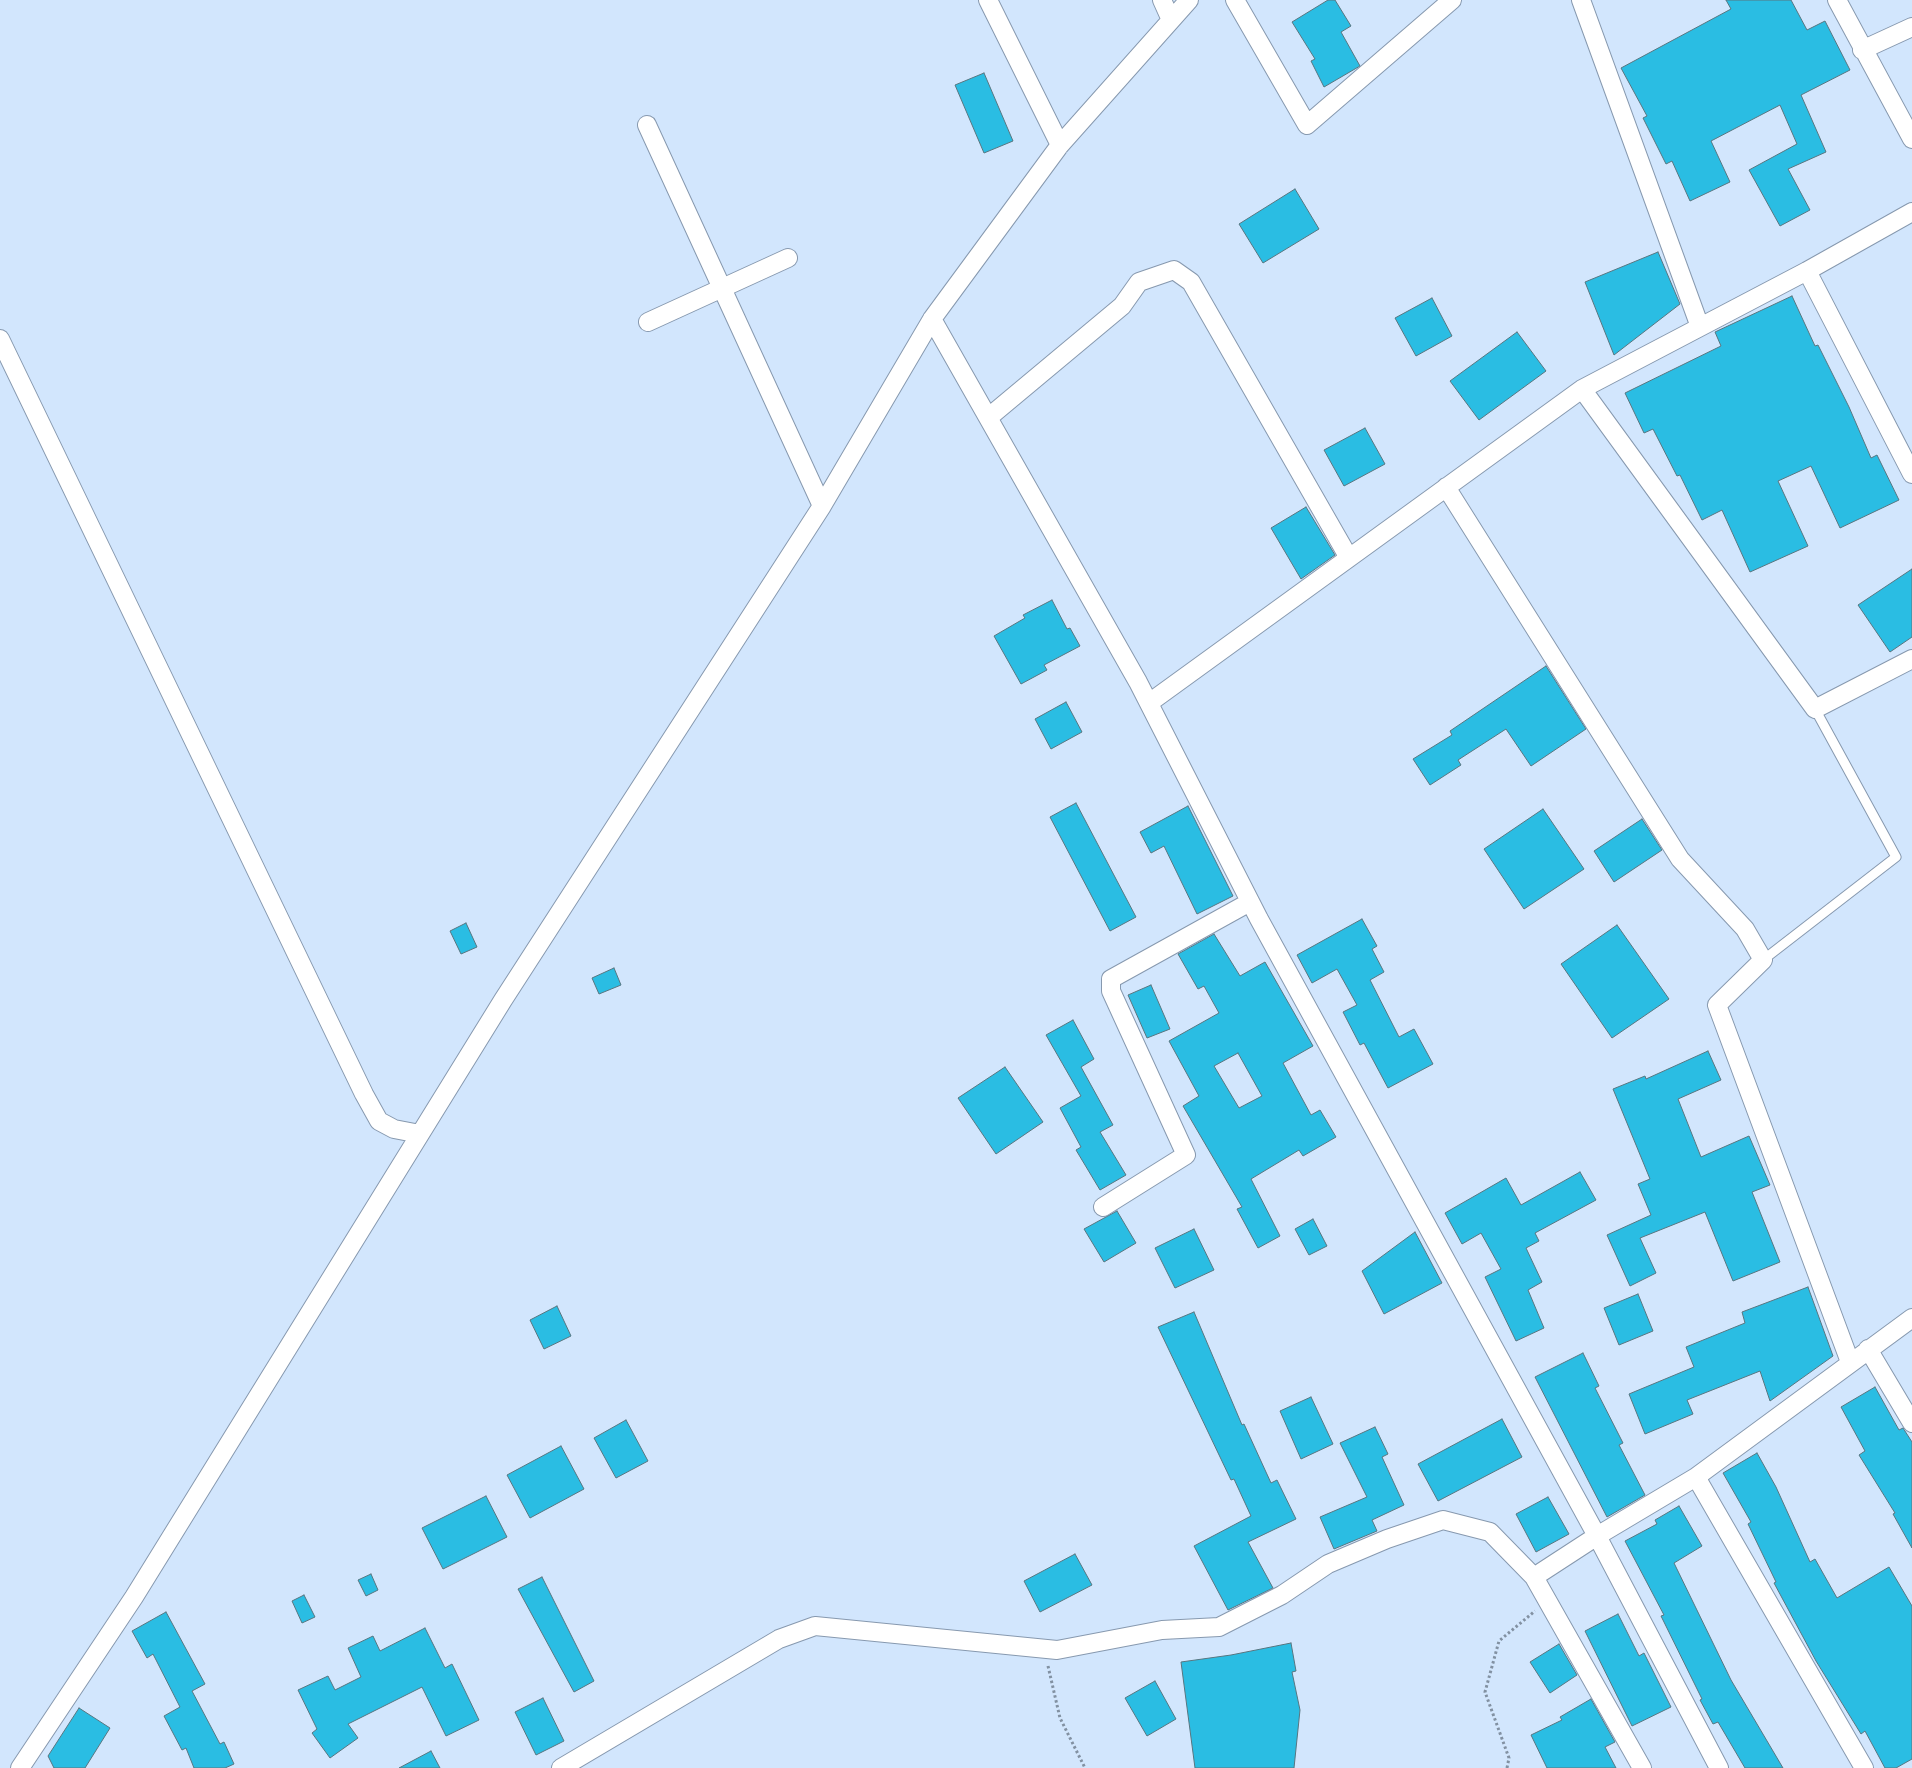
<!DOCTYPE html>
<html>
<head>
<meta charset="utf-8">
<style>
	body { margin:0 }
	canvas { display:block; background:#d2e6fd }
</style>
</head>
<body>
<canvas width="1912" height="1768"></canvas>
<script>
const c = document.querySelector('canvas').getContext('2d');
c.lineJoin = 'round';
function fillPath(path, color) { c.fillStyle = color; c.fill(path, 'evenodd'); }
const poly = rows => new Path2D(rows.map(r => 'M' + r).join(''));
function stroke(path, color, width, dash) { c.strokeStyle = color; c.lineWidth = width; c.lineCap = dash ? 'butt' : 'round'; c.setLineDash(dash || []); c.stroke(path); }
const building = poly([
	[1328,0,1335,0,1351,26,1341,32,1360,66,1324,87,1311,61,1315,59,1292,22,1328,0],
	[1726,0,1791,0,1807,30,1825,21,1850,70,1801,95,1826,152,1788,169,1810,210,1780,226,1749,170,1797,144,1780,105,1711,141,1730,182,1690,201,1672,161,1666,164,1643,118,1647,116,1621,68,1731,9,1726,0],
	[984,73,1013,141,984,153,955,85,984,73],
	[1295,189,1319,229,1263,263,1239,224,1295,189],
	[1658,252,1680,304,1614,355,1585,282,1658,252],
	[1792,296,1815,346,1818,345,1849,407,1871,458,1877,455,1899,500,1840,528,1811,466,1778,481,1808,546,1750,572,1722,510,1702,520,1680,475,1677,476,1653,429,1644,433,1625,393,1721,346,1715,332,1792,296],
	[1432,298,1452,336,1416,356,1395,318,1432,298],
	[1517,332,1546,371,1479,420,1450,381,1517,332],
	[1365,428,1385,464,1344,486,1324,450,1365,428],
	[1306,507,1335,555,1301,579,1271,528,1306,507],
	[1912,569,1912,637,1890,652,1858,605,1912,569],
	[1052,600,1067,629,1070,628,1080,646,1044,665,1047,670,1021,684,994,636,1025,618,1023,615,1052,600],
	[1546,666,1586,729,1531,766,1506,729,1458,760,1461,765,1430,785,1413,759,1452,735,1450,731,1546,666],
	[1066,702,1082,732,1051,749,1035,719,1066,702],
	[1076,803,1136,917,1110,931,1050,817,1076,803],
	[1188,806,1233,896,1197,914,1164,846,1151,853,1140,832,1188,806],
	[1543,809,1584,869,1524,909,1484,849,1543,809],
	[1642,819,1662,850,1614,882,1594,851,1642,819],
	[1362,919,1377,946,1372,949,1384,972,1370,980,1399,1037,1414,1029,1433,1064,1388,1088,1364,1043,1360,1045,1343,1012,1357,1005,1337,969,1312,983,1297,955,1362,919],
	[466,923,477,947,461,954,450,931,466,923],
	[1617,925,1669,999,1612,1038,1561,964,1617,925],
	[1214,934,1240,976,1265,962,1313,1046,1283,1063,1311,1115,1320,1110,1336,1137,1303,1156,1299,1150,1251,1179,1280,1236,1258,1248,1237,1209,1242,1207,1183,1106,1199,1096,1169,1041,1219,1013,1204,986,1198,989,1178,954,1214,934],
	[1238,1053,1262,1096,1239,1108,1214,1066,1238,1053],
	[614,968,621,985,599,994,592,978,614,968],
	[1151,985,1170,1029,1147,1038,1128,995,1151,985],
	[1073,1020,1094,1059,1081,1067,1113,1125,1100,1132,1126,1175,1100,1190,1076,1150,1081,1147,1060,1108,1081,1096,1046,1035,1073,1020],
	[1708,1051,1721,1080,1678,1099,1701,1157,1749,1136,1770,1185,1752,1192,1780,1262,1733,1281,1705,1212,1640,1238,1656,1273,1630,1286,1607,1235,1651,1215,1638,1184,1650,1179,1613,1089,1645,1076,1646,1079,1708,1051],
	[1005,1067,1043,1122,996,1154,958,1098,1005,1067],
	[1580,1172,1596,1200,1535,1233,1539,1241,1526,1248,1542,1282,1528,1290,1544,1328,1516,1341,1485,1277,1501,1269,1481,1233,1462,1244,1445,1213,1506,1178,1521,1205,1580,1172],
	[1117,1211,1136,1243,1104,1262,1084,1229,1117,1211],
	[1313,1219,1327,1246,1309,1255,1295,1229,1313,1219],
	[1194,1229,1214,1270,1175,1288,1155,1248,1194,1229],
	[1415,1232,1442,1283,1384,1314,1362,1271,1415,1232],
	[1808,1287,1833,1356,1770,1401,1760,1371,1687,1400,1693,1414,1645,1434,1629,1394,1694,1367,1686,1347,1745,1323,1742,1312,1808,1287],
	[1638,1294,1653,1331,1619,1345,1604,1308,1638,1294],
	[557,1306,571,1336,544,1349,530,1320,557,1306],
	[1194,1312,1242,1425,1244,1424,1271,1483,1277,1480,1296,1519,1248,1542,1273,1588,1228,1610,1194,1546,1251,1516,1234,1479,1231,1480,1158,1327,1194,1312],
	[1583,1353,1599,1386,1595,1388,1623,1443,1619,1445,1645,1495,1607,1517,1535,1377,1583,1353],
	[1875,1387,1899,1430,1903,1428,1912,1442,1912,1548,1893,1514,1895,1513,1859,1455,1865,1451,1841,1407,1875,1387],
	[1311,1397,1333,1444,1301,1459,1280,1411,1311,1397],
	[1502,1419,1522,1457,1438,1501,1418,1464,1502,1419],
	[626,1420,648,1461,616,1478,594,1438,626,1420],
	[1375,1427,1388,1454,1382,1457,1404,1505,1372,1520,1377,1531,1334,1549,1320,1517,1367,1497,1340,1443,1375,1427],
	[561,1446,584,1489,530,1518,507,1475,561,1446],
	[1757,1453,1776,1487,1810,1562,1815,1559,1837,1598,1889,1567,1912,1606,1912,1759,1896,1768,1885,1768,1865,1731,1861,1734,1816,1661,1774,1583,1776,1582,1748,1524,1751,1522,1723,1473,1757,1453],
	[486,1496,507,1537,443,1569,422,1528,486,1496],
	[1548,1497,1569,1534,1536,1552,1516,1514,1548,1497],
	[1679,1506,1702,1546,1674,1563,1731,1680,1783,1768,1745,1768,1718,1722,1713,1724,1700,1700,1702,1699,1661,1616,1664,1615,1625,1541,1657,1524,1655,1520,1679,1506],
	[1075,1554,1092,1585,1040,1612,1024,1581,1075,1554],
	[371,1574,378,1590,366,1596,358,1580,371,1574],
	[542,1577,594,1681,574,1692,518,1589,542,1577],
	[304,1595,315,1617,302,1623,292,1601,304,1595],
	[166,1612,205,1684,192,1691,220,1744,224,1742,234,1764,225,1768,194,1768,186,1748,182,1750,164,1716,180,1707,153,1654,147,1658,132,1631,166,1612],
	[1618,1614,1639,1656,1644,1653,1671,1707,1632,1726,1585,1631,1618,1614],
	[425,1628,445,1668,452,1664,479,1720,446,1736,422,1687,348,1724,358,1738,330,1758,312,1733,317,1729,298,1690,328,1676,335,1690,361,1677,348,1648,373,1636,380,1651,425,1628],
	[1291,1643,1296,1671,1292,1672,1300,1710,1294,1768,1195,1768,1181,1662,1231,1655,1291,1643],
	[1559,1644,1577,1675,1550,1693,1530,1662,1559,1644],
	[1155,1681,1176,1719,1147,1736,1125,1698,1155,1681],
	[543,1698,564,1741,536,1755,515,1712,543,1698],
	[1591,1699,1615,1742,1605,1747,1616,1768,1547,1768,1531,1735,1562,1720,1560,1717,1591,1699],
	[79,1708,110,1728,85,1768,54,1768,48,1756,79,1708],
	[431,1751,440,1768,399,1768,431,1751]
]);
fillPath(building, '#2abde3');
stroke(building, '#587680', 1);
const lane = poly([
	[1763,960,1896,857,1815,709]
]);
const street = poly([
	[988,0,1060,145],
	[1162,0,1171,20],
	[1235,0,1307,125,1452,0],
	[1581,0,1700,327],
	[1837,0,1912,139],
	[1862,50,1912,27],
	[647,125,822,506],
	[1807,271,1912,474],
	[932,319,1138,682,1259,919,1597,1536,1719,1768],
	[648,322,788,258],
	[0,339,364,1094,379,1121,394,1129,420,1134],
	[1582,389,1815,709,1912,659],
	[989,417,1122,306,1139,282,1174,270,1191,282,1349,558],
	[1446,487,1680,859,1745,929,1763,960,1717,1005,1850,1362],
	[1149,703,1582,389,1807,271,1912,212],
	[1103,1207,1186,1155,1111,991,1111,979,1250,902],
	[1868,1349,1912,1423],
	[1696,1477,1864,1768],
	[1534,1577,1597,1536,1696,1477,1912,1318],
	[20,1768,134,1597,503,1000,822,506,932,319,1060,145,1189,0],
	[561,1768,779,1639,815,1626,1057,1650,1162,1630,1219,1627,1282,1595,1328,1564,1387,1539,1443,1520,1490,1532,1534,1577,1642,1768]
]);
stroke(lane, '#8799af', 11);
stroke(street, '#8799af', 20);
stroke(poly([
	[1048,1666,1060,1718,1085,1768],
	[1507,1768,1509,1758,1485,1692,1499,1641,1535,1611]
]), '#8291a2', 3, [2.5, 2.5]);
stroke(lane, '#fff', 9);
stroke(street, '#fff', 18);
</script>
</body>
</html>
